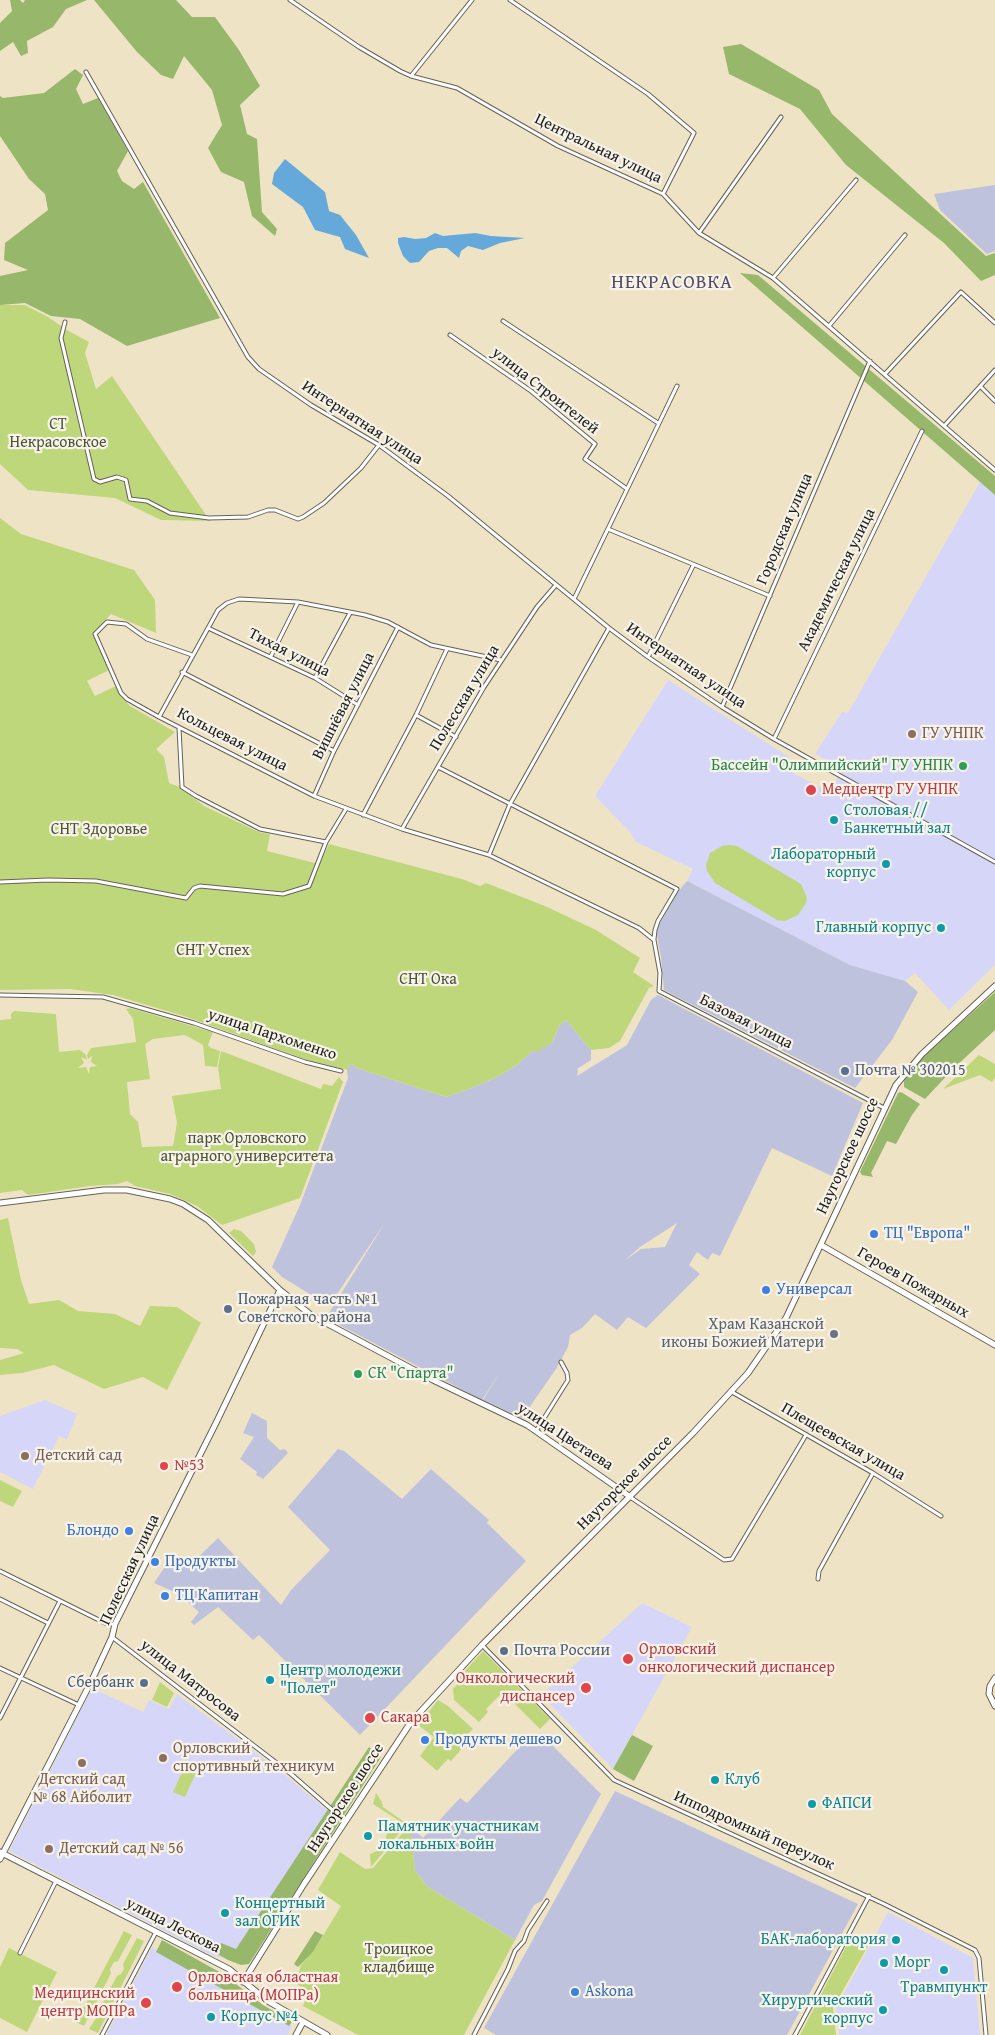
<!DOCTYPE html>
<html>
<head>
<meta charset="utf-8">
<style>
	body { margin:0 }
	canvas { display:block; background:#efe3c6 }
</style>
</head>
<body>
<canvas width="995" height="2035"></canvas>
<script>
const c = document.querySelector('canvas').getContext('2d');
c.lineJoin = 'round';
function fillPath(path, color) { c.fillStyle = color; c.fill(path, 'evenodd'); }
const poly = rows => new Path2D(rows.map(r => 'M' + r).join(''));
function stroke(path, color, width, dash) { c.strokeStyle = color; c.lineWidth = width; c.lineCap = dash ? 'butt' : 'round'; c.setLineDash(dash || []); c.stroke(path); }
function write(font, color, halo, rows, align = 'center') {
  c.font = font + ' "Gentium Book Plus",serif'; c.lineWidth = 4.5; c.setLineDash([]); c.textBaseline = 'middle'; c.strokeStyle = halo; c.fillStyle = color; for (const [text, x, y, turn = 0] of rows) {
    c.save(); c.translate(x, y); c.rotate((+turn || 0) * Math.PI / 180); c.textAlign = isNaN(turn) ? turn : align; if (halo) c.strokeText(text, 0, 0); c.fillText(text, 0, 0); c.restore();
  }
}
fillPath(poly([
	[980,482,995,495,995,965,949,1010,915,973,905,981,850,965,687,881,693,869,636,842,630,832,595,796,668,680,789,757,785,765,793,769,791,772,829,792,843,769,815,754,842,712,848,713],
	[45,1400,77,1414,67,1440,59,1436,33,1489,0,1472,0,1416],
	[642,1603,692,1627,613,1769,549,1703,547,1690],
	[92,1688,143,1712,149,1700,169,1709,177,1694,284,1774,330,1813,234,1961,211,1955,9,1851],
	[888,1912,973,1958,980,2035,839,2035,836,2008],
	[152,1947,292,2026,288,2035,106,2035]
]), '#d6d7f8');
fillPath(poly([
	[995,185,995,251,987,254,940,210,934,194],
	[687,881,850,965,905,981,918,992,892,1040,855,1088,664,990,661,957,656,930,677,893],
	[658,995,863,1103,832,1176,772,1148,720,1256,712,1253,708,1260,697,1252,689,1265,700,1274,646,1328,628,1317,617,1330,595,1314,582,1328,570,1335,568,1347,556,1369,522,1418,483,1400,501,1371,482,1400,326,1318,386,1221,329,1306,282,1277,272,1267,300,1205,348,1078,347,1071,350,1064,354,1065,354,1067,446,1097,469,1089,497,1077,518,1064,532,1051,552,1043,559,1026,566,1020,591,1050,591,1060,577,1069,578,1071,577,1076,627,1045,651,1000],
	[677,1223,665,1247,641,1249,624,1261,640,1247],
	[252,1413,267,1421,267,1438,280,1450,285,1449,288,1453,263,1479,256,1475,257,1472,240,1459,254,1437,243,1433],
	[338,1449,344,1451,402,1499,431,1469,489,1520,487,1523,526,1561,360,1735,259,1635,253,1640,218,1607,194,1625,191,1622,199,1612,179,1594,154,1583,170,1559,187,1568,218,1538,281,1605,291,1590,330,1550,288,1507],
	[543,1736,601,1794,542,1901,534,1905,515,1940,428,1887,415,1871,410,1826,423,1838,460,1798,467,1803,527,1739,534,1745],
	[615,1791,858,1904,787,2035,496,2035,484,2028]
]), '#bec2dd');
fillPath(poly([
	[0,305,25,305,48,317,67,330,89,342,85,353,96,389,112,376,210,521,161,520,115,498,28,490,0,464],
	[0,518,21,534,134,570,155,600,156,633,111,614,94,632,109,670,87,681,95,696,116,686,120,695,130,706,175,732,156,749,164,757,169,783,180,787,204,806,259,832,270,834,267,851,319,864,329,844,462,879,480,886,486,883,545,906,596,930,640,958,633,972,654,986,649,988,620,1041,609,1048,591,1050,566,1020,559,1026,552,1043,536,1052,532,1051,518,1064,497,1077,469,1089,446,1097,354,1067,354,1065,350,1064,348,1070,301,1058,187,1017,113,995,70,989,0,990],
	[729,845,737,846,801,884,807,898,806,903,798,915,785,921,777,920,715,883,707,871,706,865,710,853,722,846],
	[130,1008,213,1032,208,1045,211,1048,220,1051,217,1067,205,1066,203,1045,185,1035,153,1039,145,1044,150,1079,127,1082,130,1114,138,1122,142,1147,173,1146,177,1123,172,1096,221,1089,218,1067,221,1051,321,1089,323,1084,332,1086,339,1077,343,1082,300,1198,222,1225,197,1206,170,1194,135,1186,127,1181,118,1184,90,1186,28,1195,22,1190,0,1193,0,1020,11,1019,11,1014,14,1011,56,1014,59,1052,80,1050,86,1055,87,1060,81,1057,84,1063,78,1068,86,1067,89,1074,90,1067,97,1066,91,1062,92,1056,88,1059,87,1055,91,1048,136,1042,133,1019,126,1009],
	[979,1055,995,1064,995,1078,992,1082,980,1075,943,1089],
	[8,1218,21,1280,29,1304,59,1300,78,1311,115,1314,140,1326,150,1306,177,1307,201,1323,167,1390,143,1377,104,1389,54,1365,22,1373,0,1375,0,1360,24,1353,17,1349,0,1348,0,1220],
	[234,1229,241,1231,254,1244,256,1252,253,1256,229,1233],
	[0,1480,22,1491,13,1507,0,1501],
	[483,1651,550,1719,540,1729,503,1692,486,1709,488,1712,479,1722,454,1700,453,1689,457,1685,455,1682],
	[160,1682,174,1693,167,1707,152,1700],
	[438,1700,448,1706,473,1729,462,1740,466,1744,451,1761,448,1759,437,1771,420,1756,434,1737,418,1725],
	[184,1768,196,1773,185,1797,173,1792],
	[376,1793,382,1802,383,1807,410,1826,415,1871,428,1887,515,1940,464,2035,358,2035,303,2006,308,1993,296,1983,301,1965,313,1952,341,1906,318,1890,340,1852,365,1869,373,1868,406,1829,404,1824,373,1804],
	[402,1828,403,1829,371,1867,370,1854,380,1850,385,1845,387,1832],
	[124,1931,132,1935,118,1961,114,1962,110,1969,111,1973,96,2003,92,2005,88,2012,89,2016,84,2026,76,2022],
	[851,1937,868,1946,833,2008,836,2035,800,2035],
	[137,1938,144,1941,98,2033,89,2029,102,2009,101,2006,117,1976,121,1974,124,1969,123,1964],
	[9,1948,57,1972,27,2032,0,2018,0,1967]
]), '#bfd77b');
fillPath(poly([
	[10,0,20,0,23,3,25,0,87,0,66,9,53,27,27,41,28,53,21,56,13,42,0,51,0,23,12,11],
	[94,0,176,0,192,17,215,17,239,50,260,86,240,105,247,134,257,139,262,212,277,229,275,236,252,216,244,182,221,172,208,148,222,125,212,90,184,56,173,79,161,75,137,52],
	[741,44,819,90,832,114,986,256,995,253,995,275,981,281,944,243,846,165,800,109,729,74,723,47],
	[75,69,83,75,76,89,83,104,98,98,128,151,117,171,122,181,134,189,143,182,220,318,127,346,80,319,51,316,25,303,0,305,0,276,28,270,4,260,5,243,48,210,45,194,29,179,0,136,0,96,3,98,44,93],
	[740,273,758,275,995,476,995,495],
	[995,992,995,1030,954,1068,925,1099,904,1087,904,1081,917,1062],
	[901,1092,920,1104,912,1115,896,1144,887,1141,871,1173,873,1177,862,1175,860,1172,898,1093],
	[632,1735,653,1746,634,1781,613,1769],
	[369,1747,381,1757,249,1964,241,1965,228,1960,216,1953,221,1943,236,1949],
	[315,1931,323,1935,313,1952,298,1967,294,1964],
	[162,1940,223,1974,263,2005,292,2022,289,2026,156,1952]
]), '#97b86b');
fillPath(poly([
	[285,159,325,192,329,211,340,215,356,235,369,258,345,249,340,237,315,230,303,207,272,184,274,173],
	[435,233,443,236,475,233,491,236,525,238,500,243,483,250,468,246,461,251,459,258,447,248,438,248,429,251,419,262,410,263,403,256,398,243,398,238,404,237,415,239,426,238]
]), '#64a9da');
const street = poly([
	[290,0,359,47,400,71,411,76,457,88,558,146,663,194,699,233,773,278,995,470],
	[510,0,648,94,694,133,663,194],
	[86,72,248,357,259,369,311,405,379,445,448,496,609,628,648,657,722,707,774,739,995,862],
	[411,76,472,0],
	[699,233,781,117],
	[773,278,856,180],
	[503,321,658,423],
	[65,322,61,338,94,479,100,482,117,477,126,480,130,499,147,501,170,513,209,518,248,517,268,510,275,510,298,519,303,517,324,503,361,468,379,445],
	[829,326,905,235],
	[450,335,531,391,595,444,585,459,627,489],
	[885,374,961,292,995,323],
	[980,386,995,401],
	[944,426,995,370],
	[608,529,770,596],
	[574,599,677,386],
	[208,628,315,678,358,705],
	[271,656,298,602],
	[648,657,693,566],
	[501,660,431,645,388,622,365,615,298,602,239,599,227,603,218,610,159,717,314,796,402,829,489,855,639,928,654,940,660,973,659,991,884,1108],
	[182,672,334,751],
	[315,678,350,613],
	[722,707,870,361],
	[416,715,456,737],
	[159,717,127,699,121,693,95,634,107,622,126,624,147,639,192,655],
	[179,728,182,787,196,796,260,829,326,842],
	[774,739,922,431],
	[438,767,677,889,658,921,655,930,654,939],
	[314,796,334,751,398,627],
	[363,815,416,715,447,649],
	[402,829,484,687,537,607,556,585],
	[489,855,510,804,609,628],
	[0,882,48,880,96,881,186,898,194,888,200,886,283,894,309,886,326,842,346,809],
	[0,995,103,997,194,1023,305,1062,341,1071],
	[732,1392,873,1473,941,1516],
	[536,1431,568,1380,567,1373,561,1362],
	[630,1497,724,1560,732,1559,806,1435],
	[0,1571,107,1624,115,1624],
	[818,1579,819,1571,873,1473],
	[0,1599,48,1623],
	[112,1637,291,1774,345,1821],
	[482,1645,614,1780,884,1904,975,1950,979,1958,986,2035],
	[0,1668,79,1705],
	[0,1718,60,1601],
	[20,1953,56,1881],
	[102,2035,156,1932],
	[474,2035,508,1969,515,1951,524,1941,528,1930,547,1901],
	[795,2035,869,1896]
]);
const secondary = poly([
	[0,1203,104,1190,127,1190,170,1199,183,1204,208,1220,280,1290,311,1315,433,1380,527,1425,629,1496],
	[821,1245,995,1345],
	[995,1678,990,1686,989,1694,995,1706],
	[0,1852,229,1969,266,2000,327,2035],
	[0,1859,91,1682,112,1637,115,1624,216,1423,280,1290],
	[243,1982,304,1884,411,1722,482,1645,693,1433,748,1373,786,1318,896,1085,922,1054,995,986],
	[296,2035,303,2022]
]);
stroke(street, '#666258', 5);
stroke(secondary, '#666258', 7);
stroke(street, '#fff', 3);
stroke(secondary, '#fff', 5);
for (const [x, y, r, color] of [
	[912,734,5,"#8d6e63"],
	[963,766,5,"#2e9e5b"],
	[811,790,6,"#e0444e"],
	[834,820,5,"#0f9aa8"],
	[886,864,5,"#0f9aa8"],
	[941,928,5,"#0f9aa8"],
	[845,1071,5,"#5c6f8a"],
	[874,1234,5,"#3f7fe0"],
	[766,1290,5,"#3f7fe0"],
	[228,1309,5,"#5c6f8a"],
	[834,1334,5,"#6b7280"],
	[358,1374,5,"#2e9e5b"],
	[25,1456,5,"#8d6e63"],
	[164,1466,5,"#e0444e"],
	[129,1531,5,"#3f7fe0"],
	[155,1562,5,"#3f7fe0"],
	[165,1596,5,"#3f7fe0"],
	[504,1651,5,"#5c6f8a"],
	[628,1659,6,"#e0444e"],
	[270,1680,5,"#0f9aa8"],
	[144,1683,5,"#5c6f8a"],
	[586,1688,6,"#e0444e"],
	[370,1718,6,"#e0444e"],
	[425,1740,5,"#3f7fe0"],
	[163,1758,5,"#8d6e63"],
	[82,1763,5,"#8d6e63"],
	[715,1780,5,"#0f9aa8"],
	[812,1804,5,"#0f9aa8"],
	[368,1836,5,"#0f9aa8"],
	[49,1849,5,"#8d6e63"],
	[225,1913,5,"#0f9aa8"],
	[896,1940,5,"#0f9aa8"],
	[884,1963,5,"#0f9aa8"],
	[944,1970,5,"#0f9aa8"],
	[177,1987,6,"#e0444e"],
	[575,1992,5,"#3f7fe0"],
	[146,2003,6,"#e0444e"],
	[883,2010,5,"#0f9aa8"],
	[211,2017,5,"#0f9aa8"]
]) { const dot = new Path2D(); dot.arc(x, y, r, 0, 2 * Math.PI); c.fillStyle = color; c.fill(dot); stroke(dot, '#f7f3e8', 2); }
write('16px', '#1c1c1c', '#f7f3e8', [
	["Центральная улица",598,149,26],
	["улица Строителей",545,391,38],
	["Интернатная улица",362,423,33],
	["Городская улица",785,529,-67],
	["Академическая улица",837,580,-64],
	["Тихая улица",289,653,27],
	["Интернатная улица",686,666,34],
	["Полесская улица",465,698,-59],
	["Вишнёвая улица",344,706,-63],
	["Кольцевая улица",232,740,27],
	["Базовая улица",746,1022,27],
	["улица Пархоменко",272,1035,18],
	["Наугорское шоссе",848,1156,-65],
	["Героев Пожарных",913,1283,30],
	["улица Цветаева",565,1437,33],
	["Плещеевская улица",843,1442,30],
	["Наугорское шоссе",625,1483,-45],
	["Полесская улица",130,1570,-65],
	["улица Матросова",190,1681,38],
	["Наугорское шоссе",346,1798,-57],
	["Ипподромный переулок",754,1831,24],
	["улица Лескова",173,1926,27]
]);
write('16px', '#4d5438', '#f7f3e8', [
	["СТ",58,425],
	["Некрасовское",58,443],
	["СНТ Здоровье",99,830],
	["СНТ Успех",213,951],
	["СНТ Ока",428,980],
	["парк Орловского",247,1139],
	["аграрного университета",247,1157],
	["Троицкое",399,1950],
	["кладбище",399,1968]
]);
write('16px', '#785e54', '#f7f3e8', [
	["ГУ УНПК",922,734],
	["Детский сад",35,1456],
	["Орловский",173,1749],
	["спортивный техникум",173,1767],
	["Детский сад",82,1780,"center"],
	["№ 68 Айболит",82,1798,"center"],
	["Детский сад № 56",59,1849]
], 'left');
write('16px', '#27864d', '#f7f3e8', [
	["Бассейн \"Олимпийский\" ГУ УНПК",953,766],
	["СК \"Спарта\"",368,1374,"left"]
], 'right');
write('16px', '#be3a42', '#f7f3e8', [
	["Медцентр ГУ УНПК",822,790],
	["№53",174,1466],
	["Орловский",639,1650],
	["онкологический диспансер",639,1668],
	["Онкологический",575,1679,"right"],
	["диспансер",575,1697,"right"],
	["Сакара",381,1718],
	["Орловская областная",188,1978],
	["больница (МОПРа)",188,1996],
	["Медицинский",135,1994,"right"],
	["центр МОПРа",135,2012,"right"]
], 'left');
write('16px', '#0d838f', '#f7f3e8', [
	["Столовая //",844,811],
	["Банкетный зал",844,829],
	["Лабораторный",876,855,"right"],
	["корпус",876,873,"right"],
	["Главный корпус",931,928,"right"],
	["Центр молодежи",280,1671],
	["\"Полет\"",280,1689],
	["Клуб",725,1780],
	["ФАПСИ",822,1804],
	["Памятник участникам",378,1827],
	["локальных войн",378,1845],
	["Концертный",235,1904],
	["зал ОГИК",235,1922],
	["БАК-лаборатория",886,1940,"right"],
	["Морг",894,1963],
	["Травмпункт",944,1988,"center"],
	["Хирургический",873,2001,"right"],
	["корпус",873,2019,"right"],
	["Корпус №4",221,2017]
], 'left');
write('16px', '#4e5e75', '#f7f3e8', [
	["Почта № 302015",855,1071],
	["Пожарная часть №1",238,1300],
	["Советского района",238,1318],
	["Почта России",514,1651],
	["Сбербанк",134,1683,"right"]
], 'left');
write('16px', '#366cbe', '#f7f3e8', [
	["ТЦ \"Европа\"",884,1234],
	["Универсал",776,1290],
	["Блондо",119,1531,"right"],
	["Продукты",165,1562],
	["ТЦ Капитан",175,1596],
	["Продукты дешево",435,1740],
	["Askona",585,1992]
], 'left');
write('16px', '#5b616d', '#f7f3e8', [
	["Храм Казанской",824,1325],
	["иконы Божией Матери",824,1343]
], 'right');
c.letterSpacing = '1px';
write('19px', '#524b65', '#f7f3e8', [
	["НЕКРАСОВКА",672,283]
]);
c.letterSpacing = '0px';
</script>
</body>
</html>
